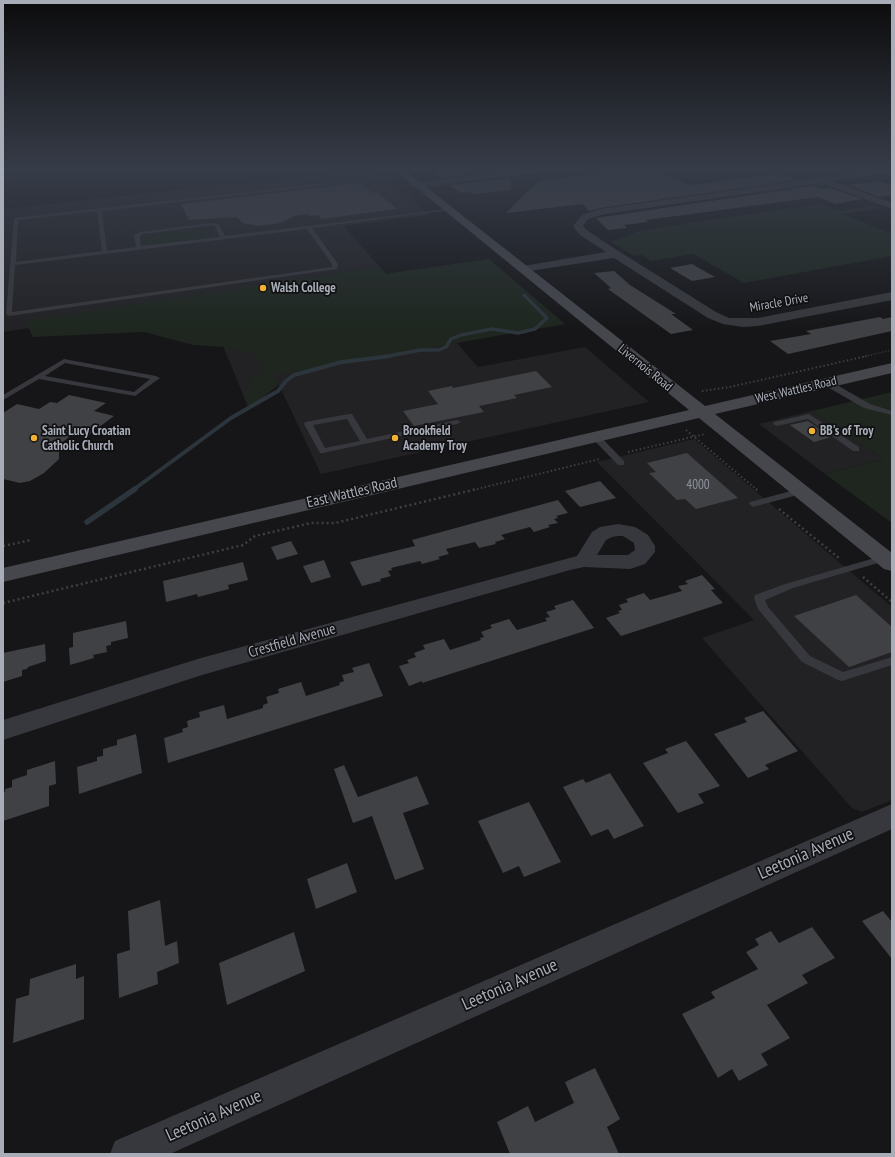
<!DOCTYPE html>
<html>
<head>
<meta charset="utf-8">
<style>
	body { margin:0 }
	#map { position:relative; width:895px; height:1157px; overflow:hidden; background:#161618; font-family:"PT Sans Narrow",sans-serif }
	canvas { display:block }
	.frame { position:absolute; inset:0; border:4px solid #a8adb8; pointer-events:none }
</style>
</head>
<body>
<div id="map">
<canvas width="895" height="1157"></canvas>
<div class="frame"></div>
</div>
<script>
const c = document.querySelector('canvas').getContext('2d');
c.lineJoin = 'round';
function fillPath(path, color) { c.fillStyle = color; c.fill(path, 'evenodd'); }
const poly = rows => new Path2D(rows.map(r => 'M' + r).join(''));
function stroke(path, color, width, dash) { c.strokeStyle = color; c.lineWidth = width; c.lineCap = dash ? 'butt' : 'round'; c.setLineDash(dash || []); c.stroke(path); }
function write(font, color, halo, rows, align = 'center') {
  c.font = font + ' "PT Sans Narrow",sans-serif'; c.lineWidth = 3.5; c.setLineDash([]); c.textBaseline = 'middle'; c.strokeStyle = halo; c.fillStyle = color; for (const [text, x, y, turn = 0] of rows) {
    c.save(); c.translate(x, y); c.rotate((+turn || 0) * Math.PI / 180); c.textAlign = isNaN(turn) ? turn : align; if (halo) c.strokeText(text, 0, 0); c.fillText(text, 0, 0); c.restore();
  }
}
fillPath(poly([
	[351,171,377,171,430,215,344,226,386,274,489,259,457,343,478,367,585,347,649,402,321,474,279,385,248,407,205,302,3,332,3,209],
	[812,411,883,459,825,474,759,424],
	[694,439,892,607,892,800,862,812,852,808,702,638,754,620,597,462]
]), '#222225');
fillPath(poly([
	[819,204,836,211,877,205,883,208,843,214,892,234,892,256,744,283,693,254,651,261,642,255,634,256,611,242,642,230],
	[206,227,210,228,214,235,209,238,148,246,142,244,140,236],
	[489,259,565,324,274,375,279,384,249,409,244,395,252,380,265,366,254,353,224,347,193,345,144,332,33,337,25,321,379,267,386,274],
	[892,392,892,523,825,474,883,459,812,411]
]), '#1e261f');
stroke(poly([
	[383,357,421,350,439,350,446,347,451,339,461,335,492,329,518,333,535,329,547,318,524,295]
]), '#2c353c', 3.5);
stroke(poly([
	[133,490,231,418,278,391,286,381,294,375,342,362,390,356]
]), '#2c353c', 4);
stroke(poly([
	[87,522,135,489]
]), '#2c353c', 5.5);
fillPath(poly([
	[431,171,497,171,440,178],
	[616,171,659,171,689,185,780,173,797,180,600,208,589,211,583,204,506,213,538,181],
	[511,178,511,190,474,194,468,192,461,193,450,185],
	[879,181,892,186,892,195,879,197,849,185],
	[361,183,372,193,377,192,397,209,321,219,318,215,310,216,308,214,294,216,281,223,259,226,243,223,237,217,189,220,181,204],
	[812,186,821,189,830,188,862,199,835,204,818,197,646,220,648,222,624,225,627,228,608,230,596,218],
	[692,264,715,277,692,281,670,268],
	[614,271,630,285,676,314,671,314,693,330,671,334,608,289,611,288,594,273],
	[880,317,883,319,892,317,892,331,788,354,770,341,811,334,806,331],
	[536,371,552,387,514,395,517,398,479,406,484,412,414,426,403,411,438,404,428,391,452,386,453,388],
	[69,395,106,403,94,411,114,416,87,436,74,433,59,445,59,459,44,473,30,481,20,483,3,479,3,413,17,404,39,409,50,402,57,403],
	[808,421,831,437,814,442,790,425],
	[687,453,738,498,696,509,685,499,677,500,649,473,656,472,647,463],
	[600,481,616,498,580,507,565,491],
	[558,500,568,513,556,516,558,518,554,519,558,523,548,525,550,527,534,532,530,527,501,535,505,539,495,542,496,544,479,548,475,542,446,549,449,554,438,557,440,559,422,564,420,561,391,568,392,570,388,571,391,576,380,579,381,581,362,586,350,562,415,546,412,540],
	[291,541,298,554,277,560,271,547],
	[324,560,331,577,311,583,303,566],
	[243,562,248,580,228,585,229,589,198,597,197,594,166,602,163,581],
	[702,575,715,589,711,590,723,603,621,636,606,618,620,613,618,611,622,610,619,605,628,602,626,599,644,593,650,600,682,591,678,586,688,584,685,581],
	[856,595,892,627,892,652,849,667,794,616],
	[573,600,594,628,422,683,422,681,409,686,399,666,409,663,407,660,416,657,414,653,425,649,423,645,444,639,450,650,481,640,480,638,484,637,481,632,492,628,490,625,509,619,517,630,547,621,545,618,550,617,546,612,556,609,554,606],
	[126,621,128,638,111,642,111,645,106,646,107,652,93,655,94,658,70,665,69,648,73,647,73,633],
	[45,644,46,661,28,667,27,669,22,670,22,676,3,682,3,653],
	[369,663,383,696,168,763,164,738,183,732,182,729,188,727,187,721,200,717,199,712,224,705,227,719,263,708,263,705,268,703,266,697,279,693,278,689,301,682,306,696,340,685,339,683,344,681,342,675,354,672,352,668],
	[763,711,798,751,765,765,769,769,748,778,714,734,747,722,744,718],
	[136,734,142,773,79,794,77,767,97,761,97,757,103,756,103,749,117,745,117,740],
	[686,741,720,786,698,794,704,803,678,813,643,763,668,753,665,749],
	[55,761,56,784,49,786,49,806,3,821,3,793,5,792,5,789,12,787,12,780,27,775,27,770],
	[344,765,358,797,417,776,429,804,403,813,424,869,395,880,372,816,353,823,334,769],
	[610,773,644,826,614,839,608,829,591,836,563,787,583,779,586,783],
	[529,802,561,862,524,877,519,866,503,873,478,821],
	[347,863,357,892,316,909,307,879],
	[160,900,165,946,177,941,179,963,157,972,158,984,119,998,117,954,130,950,128,911],
	[883,911,892,922,892,959,862,921],
	[812,927,835,958,802,975,808,983,767,1005,790,1038,761,1054,768,1065,739,1081,732,1069,718,1078,682,1014,715,998,711,992,758,969,746,952,759,945,755,939,771,931,779,943],
	[294,932,305,971,227,1005,219,963],
	[76,964,76,979,84,976,84,1019,13,1043,16,999,29,995,30,979],
	[595,1068,620,1119,607,1127,619,1154,510,1154,497,1122,528,1106,535,1122,574,1103,565,1082]
]), '#404145');
stroke(poly([
	[396,186,417,203],
	[273,200,275,205,282,208],
	[214,212,219,211],
	[831,214,863,209],
	[120,231,127,230]
]), '#3d3f44', 1, [1, 1.5]);
stroke(poly([
	[862,357,892,350]
]), '#3d3f44', 1.5, [1, 2]);
stroke(poly([
	[702,391,730,387,867,356],
	[686,430,757,490],
	[628,452,705,434],
	[473,490,600,459]
]), '#3d3f44', 2, [1.5, 2.5]);
stroke(poly([
	[756,489,757,490],
	[779,509,840,559],
	[3,546,31,540],
	[863,577,892,602],
	[3,603,243,545,255,536,311,523,335,523,477,489]
]), '#3d3f44', 2.5, [2, 3]);
fillPath(poly([
	[405,174,406,176,102,211,107,251,136,247,134,235,140,232,213,223,219,224,225,236,448,209,450,210,312,228,338,264,337,269,9,316,6,314,14,218,405,174],
	[97,211,102,251,16,262,18,220,97,211],
	[213,225,215,226,220,237,141,246,140,236,143,234,213,225],
	[307,229,332,264,332,267,12,312,15,265,307,229],
	[64,359,156,376,160,378,135,396,39,379,3,400,3,395,64,359],
	[65,363,150,379,134,392,45,376,65,363],
	[824,381,830,381,870,404,892,411,892,415,864,408,824,385,824,381],
	[349,414,352,414,367,439,457,420,461,422,457,424,323,453,320,453,304,424,305,422,349,414],
	[347,419,360,441,325,448,313,425,347,419],
	[809,414,859,447,859,451,853,451,808,419,777,426,773,424,774,422,809,414],
	[593,435,599,435,624,461,624,465,618,465,593,439,593,435],
	[802,488,806,491,805,493,753,507,749,504,750,502,802,488],
	[885,555,888,556,890,558,888,560,793,588,765,600,768,607,810,656,843,672,892,657,892,665,842,681,838,680,802,662,758,609,754,598,755,595,785,584,885,555]
]), '#37383d');
fillPath(poly([
	[512,171,539,171,535,173,417,188,413,185,417,182,512,171],
	[867,171,890,171,886,173,832,181,892,203,892,209,821,183,605,214,588,219,583,226,588,231,609,245,716,312,729,318,758,318,892,292,892,300,758,326,743,327,723,324,708,318,614,258,523,272,517,269,523,266,606,252,580,235,573,226,582,215,600,209,867,171],
	[618,524,635,527,648,535,655,546,655,552,645,564,630,569,584,567,570,570,202,675,3,740,3,720,201,658,577,556,592,532,600,527,618,524],
	[618,536,623,536,634,543,635,550,628,555,597,555,606,540,612,537,618,536],
	[892,804,892,829,170,1154,110,1154,115,1141,892,804]
]), '#37383d');
fillPath(poly([
	[396,171,406,171,705,406,892,363,892,373,715,414,892,553,892,571,884,569,699,418,3,582,3,568,689,410,396,171]
]), '#45474d');
const sky = c.createLinearGradient(0, 0, 0, 333);
sky.addColorStop(0, '#0c0c0d');
sky.addColorStop(0.51, '#363c48');
sky.addColorStop(1, '#363c4800');
c.fillStyle = sky;
c.fillRect(0, 0, 895, 333);
for (const [x, y, r, color] of [
	[263,288,4,"#f2b134"],
	[812,431,4,"#f2b134"],
	[34,438,4,"#f2b134"],
	[395,438,4,"#f2b134"]
]) { const dot = new Path2D(); dot.arc(x, y, r, 0, 2 * Math.PI); c.fillStyle = color; c.fill(dot); stroke(dot, '#111113', 1.5); }
write('bold 13px', '#a8adb8', '#111113', [
	["Walsh College",271,288],
	["Saint Lucy Croatian",42,431],
	["Catholic Church",42,446],
	["Brookfield",403,431],
	["Academy Troy",403,446],
	["BB's of Troy",820,431]
], 'left');
write('13px', '#a8adb8', '#111113', [
	["Miracle Drive",779,303,-10],
	["Livernois Road",645,368,39],
	["West Wattles Road",796,390,-13]
]);
write('13px', '#8e929b', null, [
	["4000",698,485]
]);
write('15px', '#a8adb8', '#111113', [
	["East Wattles Road",352,493,-13],
	["Crestfield Avenue",292,641,-16]
]);
write('18px', '#a8adb8', '#111113', [
	["Leetonia Avenue",806,854,-24],
	["Leetonia Avenue",510,985,-24],
	["Leetonia Avenue",214,1116,-24]
]);
</script>
</body>
</html>
